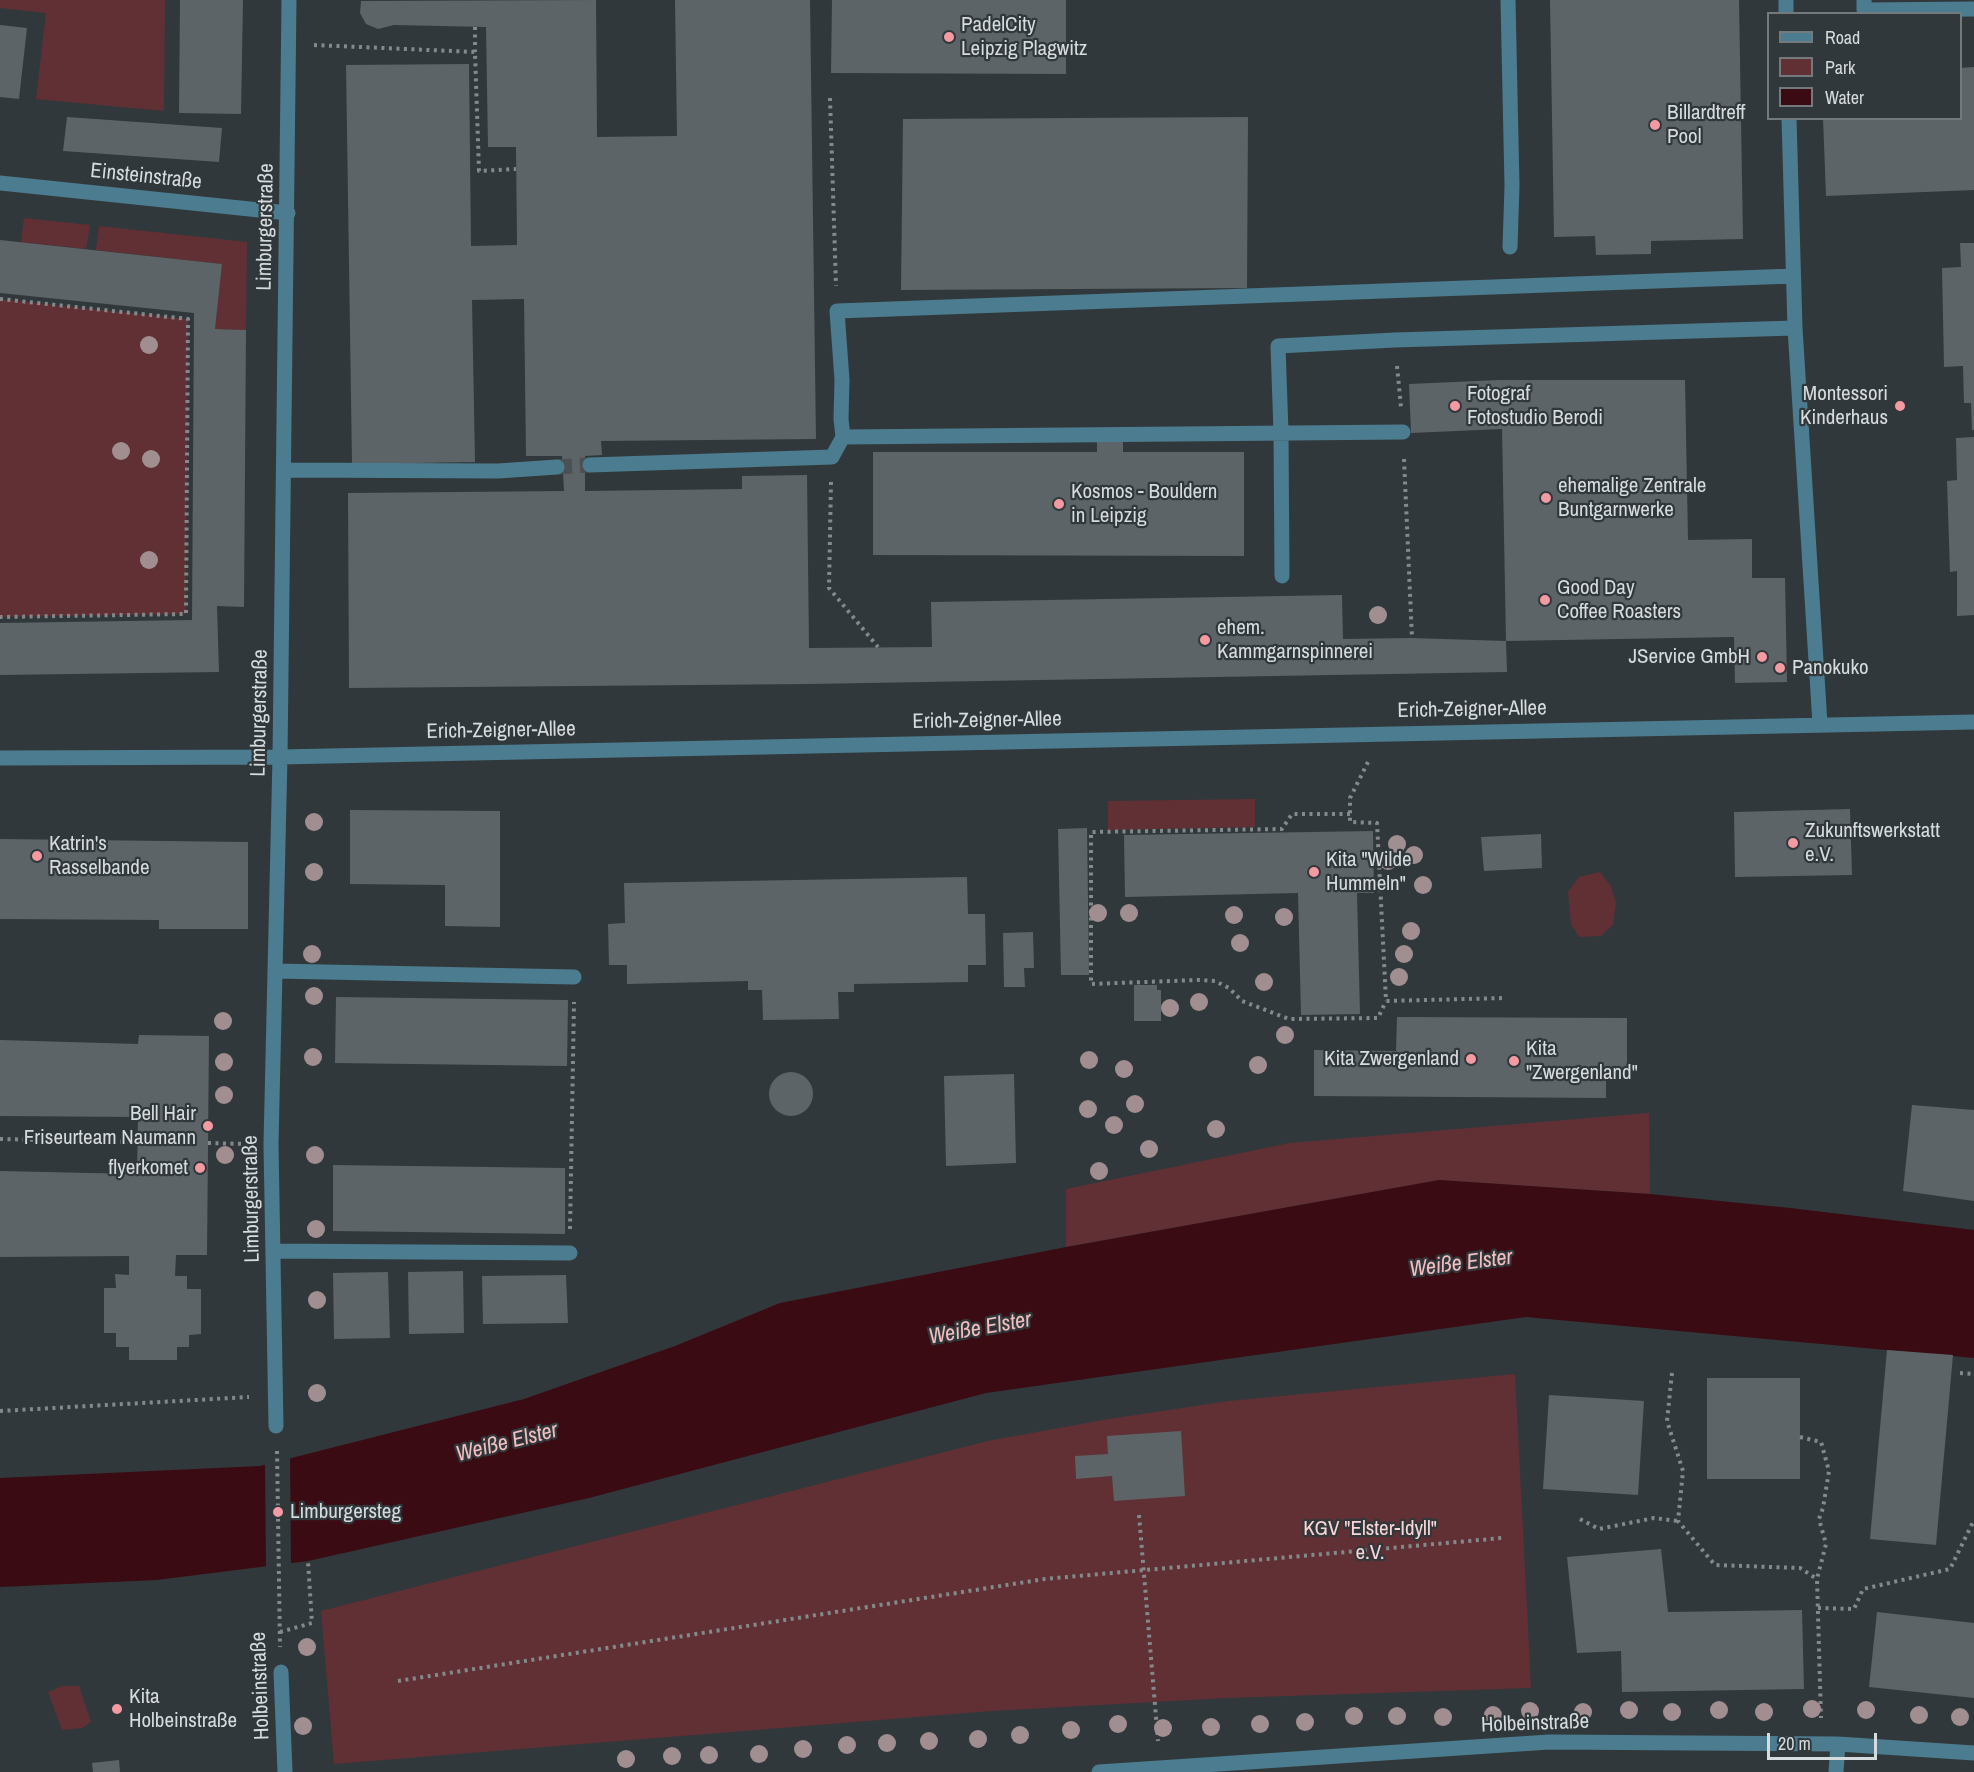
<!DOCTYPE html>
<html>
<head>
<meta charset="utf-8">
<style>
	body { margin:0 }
	#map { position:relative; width:1974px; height:1772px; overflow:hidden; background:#31383b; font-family:"Archivo Narrow",sans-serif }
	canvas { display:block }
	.legend { position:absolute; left:1767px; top:12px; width:195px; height:108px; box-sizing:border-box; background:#31383b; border:2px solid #73797c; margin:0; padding:8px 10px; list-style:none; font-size:18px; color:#d6dbdd }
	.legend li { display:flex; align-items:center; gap:12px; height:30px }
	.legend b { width:30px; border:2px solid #73797c }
	.scale { position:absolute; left:1767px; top:1733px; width:110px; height:27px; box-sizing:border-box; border:3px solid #d6dbdd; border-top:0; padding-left:8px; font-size:18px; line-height:21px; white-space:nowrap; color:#d6dbdd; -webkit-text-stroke:4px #31383b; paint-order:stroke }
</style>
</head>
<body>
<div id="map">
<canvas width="1974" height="1772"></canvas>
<ul class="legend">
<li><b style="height:8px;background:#4c7c8f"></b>Road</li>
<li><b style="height:16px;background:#613035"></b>Park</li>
<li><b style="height:16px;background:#3a0b13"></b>Water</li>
</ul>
<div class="scale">20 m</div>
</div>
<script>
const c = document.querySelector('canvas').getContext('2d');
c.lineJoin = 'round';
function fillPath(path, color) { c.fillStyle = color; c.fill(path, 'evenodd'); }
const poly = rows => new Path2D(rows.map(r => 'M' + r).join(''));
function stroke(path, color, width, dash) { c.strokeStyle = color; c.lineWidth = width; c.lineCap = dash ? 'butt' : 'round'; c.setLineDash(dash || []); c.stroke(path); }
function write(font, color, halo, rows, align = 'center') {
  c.font = font + ' "Archivo Narrow",sans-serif'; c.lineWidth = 4.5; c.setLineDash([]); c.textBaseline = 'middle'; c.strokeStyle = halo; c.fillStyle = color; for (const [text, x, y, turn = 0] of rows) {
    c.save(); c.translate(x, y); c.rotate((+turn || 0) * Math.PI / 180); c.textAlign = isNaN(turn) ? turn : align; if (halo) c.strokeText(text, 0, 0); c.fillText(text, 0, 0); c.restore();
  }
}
fillPath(poly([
	[0,0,165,0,164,111,36,99,46,13,0,8],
	[24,218,90,225,86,249,21,242],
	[99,226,247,242,246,330,215,329,222,264,96,250],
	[0,299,188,319,186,614,0,617],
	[1255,799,1255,827,1108,830,1108,801],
	[1600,872,1611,886,1616,903,1613,925,1601,936,1579,937,1571,924,1568,892,1579,877],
	[1649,1113,1650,1194,1439,1180,1066,1247,1066,1189,1290,1143],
	[1515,1374,1531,1688,1227,1698,991,1711,334,1764,321,1611,988,1441,1109,1419,1229,1401],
	[63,1686,79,1686,91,1722,82,1728,62,1730,48,1692]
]), '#613035');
fillPath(poly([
	[1439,1180,1650,1194,1790,1208,1974,1230,1974,1358,1526,1317,986,1393,589,1498,308,1561,157,1580,0,1587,0,1478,260,1466,524,1399,675,1346,780,1303,1061,1248]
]), '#3a0b13');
fillPath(poly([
	[290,1455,291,1566,266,1569,265,1461]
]), '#31383b');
fillPath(poly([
	[180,0,243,0,241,114,179,113],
	[596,0,597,137,677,136,675,0,810,0,816,439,601,441,602,455,585,456,585,491,742,489,742,476,807,475,809,648,932,647,931,602,1342,595,1343,639,1412,638,1506,641,1507,672,809,684,349,688,348,493,564,491,562,456,526,456,524,299,472,300,475,462,352,464,346,65,469,64,471,246,517,245,516,147,488,147,486,27,394,25,378,29,366,24,360,13,361,1],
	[832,0,1066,0,1066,74,831,73],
	[1550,0,1739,0,1743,239,1651,241,1651,254,1596,255,1595,236,1554,237],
	[0,25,27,28,19,99,0,97],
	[1974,67,1974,190,1826,196,1823,118,1960,118,1960,68],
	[67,117,222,128,219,162,63,151],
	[1248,117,1247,288,901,290,903,119],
	[0,240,222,264,215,329,246,330,244,607,217,606,219,672,0,675,0,623,192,620,194,313,0,293],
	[1960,243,1974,243,1974,430,1972,430,1971,403,1964,403,1963,366,1944,367,1942,268,1961,267],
	[1499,380,1685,380,1688,540,1752,539,1752,578,1785,578,1787,682,1735,683,1734,637,1506,641,1502,429,1411,433,1409,384],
	[1974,437,1974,615,1957,616,1957,571,1950,572,1947,481,1957,480,1956,438],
	[1097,441,1123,441,1123,452,1244,452,1244,556,873,555,873,452,1097,452],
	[1850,809,1852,875,1735,877,1734,812],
	[350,810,500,811,500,927,445,926,445,885,350,884],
	[1087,828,1089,975,1061,975,1058,829],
	[1373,831,1374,893,1357,893,1360,1014,1301,1015,1298,893,1125,897,1124,835],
	[1541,834,1542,868,1484,871,1481,837],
	[0,839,248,842,248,929,159,929,159,920,0,919],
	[967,877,968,914,985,914,986,965,968,965,968,982,854,984,854,992,838,992,839,1019,763,1020,762,990,748,990,748,981,627,984,627,965,609,965,608,924,625,923,624,883],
	[1033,932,1034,968,1024,968,1025,987,1004,987,1003,933],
	[1134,985,1157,985,1157,990,1161,990,1161,1021,1134,1021],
	[336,997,568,1000,567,1066,335,1063],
	[1397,1017,1627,1018,1627,1068,1606,1068,1606,1098,1314,1096,1314,1050,1396,1051],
	[139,1035,209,1036,207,1255,176,1255,175,1276,187,1276,187,1289,201,1289,201,1334,189,1335,189,1347,177,1347,177,1360,129,1360,129,1347,116,1347,116,1333,104,1333,104,1288,116,1288,115,1274,129,1275,129,1256,0,1257,0,1171,137,1174,138,1117,0,1116,0,1040,138,1044],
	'769 1094a22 22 0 1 1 44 0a22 22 0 1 1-44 0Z',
	[1014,1074,1016,1163,946,1166,944,1076],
	[1912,1105,1974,1110,1974,1201,1903,1191],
	[333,1165,565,1168,565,1234,333,1231],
	[463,1271,464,1333,409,1334,408,1272],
	[388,1272,390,1338,334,1339,333,1273],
	[566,1275,568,1323,483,1324,482,1276],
	[1887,1350,1953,1355,1936,1545,1870,1539],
	[1707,1378,1800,1378,1800,1479,1707,1479],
	[1549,1395,1644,1401,1638,1495,1543,1489],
	[1181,1431,1185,1496,1114,1501,1112,1476,1076,1479,1075,1456,1108,1454,1107,1436],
	[1661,1549,1668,1612,1802,1610,1804,1689,1622,1692,1621,1651,1577,1653,1567,1557],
	[1877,1612,1974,1623,1974,1698,1869,1687],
	[119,1760,120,1772,93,1772,92,1763]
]), '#5c6467');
stroke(poly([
	[557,467,590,465]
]), '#4a5053', 15, [15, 8]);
stroke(poly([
	[475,27,475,52],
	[314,45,475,52,479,171,516,169],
	[830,98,836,286],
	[0,299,188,319,186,614,0,617],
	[1397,366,1401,407],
	[1404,459,1412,638],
	[831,482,829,588,878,647],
	[1368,762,1350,798,1350,822,1377,823,1386,1001,1505,998],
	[1350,814,1292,814,1282,829,1091,832,1091,984,1198,980,1215,981,1229,988,1242,1001,1289,1019,1378,1018,1386,1001],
	[0,1139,138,1142],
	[208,1143,246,1144],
	[570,1229,574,1002],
	[1672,1373,1667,1421,1683,1471,1678,1521,1715,1565,1800,1568,1817,1579],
	[1960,1373,1974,1374],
	[0,1411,249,1397],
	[1800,1437,1821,1442,1829,1471,1823,1508,1819,1519,1826,1544,1817,1579,1821,1718],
	[277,1451,280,1647],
	[1139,1515,1158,1741],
	[1580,1519,1599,1529,1654,1518,1678,1521],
	[1818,1608,1854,1609,1863,1589,1950,1569,1974,1520],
	[280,1632,312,1623,308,1561],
	[398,1681,1045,1579,1502,1538]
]), '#848a8c', 4, [3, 4.5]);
stroke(poly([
	[1508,0,1512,186,1510,247],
	[1786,0,1786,14],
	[1864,0,1864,10,1974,9],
	[1789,118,1795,328,1820,724],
	[0,183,288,213],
	[843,437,1403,432],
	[590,465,832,457,843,437,841,419,842,380,837,311,1793,276],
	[285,470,498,471,557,467],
	[1282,576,1281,432,1278,346,1395,340,1795,328],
	[0,758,280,757,1974,722],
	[275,971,574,977],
	[273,1251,570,1253],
	[276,1426,271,1144,280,757,289,0],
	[281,1672,285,1772],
	[1099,1772,1549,1742,1838,1744,1974,1753],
	[1836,1772,1838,1744]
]), '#4c7c8f', 15);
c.fillStyle = '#a08e91';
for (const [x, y] of [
	[149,345],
	[121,451],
	[151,459],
	[149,560],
	[1378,615],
	[314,822],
	[1397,844],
	[1414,855],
	[1388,861],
	[314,872],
	[1423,885],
	[1098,913],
	[1129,913],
	[1234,915],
	[1284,917],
	[1411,931],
	[1240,943],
	[312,954],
	[1404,954],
	[1399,977],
	[1264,982],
	[314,996],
	[1199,1002],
	[1170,1008],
	[223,1021],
	[1285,1035],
	[313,1057],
	[1089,1060],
	[224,1062],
	[1258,1065],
	[1124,1069],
	[224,1095],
	[1135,1104],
	[1088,1109],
	[1114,1125],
	[1216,1129],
	[1149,1149],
	[225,1155],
	[315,1155],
	[1099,1171],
	[316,1229],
	[317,1300],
	[317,1393],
	[307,1647],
	[1812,1709],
	[1629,1710],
	[1719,1710],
	[1866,1710],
	[1530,1711],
	[1583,1712],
	[1672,1712],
	[1764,1712],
	[1493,1715],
	[1919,1715],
	[1354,1716],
	[1397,1716],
	[1443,1717],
	[1960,1717],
	[1305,1722],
	[1118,1724],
	[1260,1724],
	[303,1726],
	[1211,1727],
	[1163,1728],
	[1071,1730],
	[1020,1735],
	[978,1739],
	[929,1741],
	[887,1743],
	[847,1745],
	[803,1749],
	[759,1754],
	[709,1755],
	[672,1756],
	[626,1759]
]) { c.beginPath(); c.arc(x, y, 9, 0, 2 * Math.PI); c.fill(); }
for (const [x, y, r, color] of [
	[949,37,6,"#f49aa2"],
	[1655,125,6,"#f49aa2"],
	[1455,406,6,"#f49aa2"],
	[1900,406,6,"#f49aa2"],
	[1546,498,6,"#f49aa2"],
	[1059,504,6,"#f49aa2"],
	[1545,600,6,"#f49aa2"],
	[1205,640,6,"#f49aa2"],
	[1762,657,6,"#f49aa2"],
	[1780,668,6,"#f49aa2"],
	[1793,843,6,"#f49aa2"],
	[37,856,6,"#f49aa2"],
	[1314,872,6,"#f49aa2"],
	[1471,1059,6,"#f49aa2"],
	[1514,1061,6,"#f49aa2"],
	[208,1126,6,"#f49aa2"],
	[200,1168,6,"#f49aa2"],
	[278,1512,6,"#f49aa2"],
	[117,1709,6,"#f49aa2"]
]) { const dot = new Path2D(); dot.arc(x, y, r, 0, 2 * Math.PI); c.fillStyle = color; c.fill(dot); stroke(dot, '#31383b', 2); }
write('21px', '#d6dbdd', '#31383b', [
	["PadelCity",961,25],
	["Leipzig Plagwitz",961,49],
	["Billardtreff",1667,113],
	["Pool",1667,137],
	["Fotograf",1467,394],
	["Fotostudio Berodi",1467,418],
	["Montessori",1888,394,"right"],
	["Kinderhaus",1888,418,"right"],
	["ehemalige Zentrale",1558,486],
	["Buntgarnwerke",1558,510],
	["Kosmos - Bouldern",1071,492],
	["in Leipzig",1071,516],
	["Good Day",1557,588],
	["Coffee Roasters",1557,612],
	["ehem.",1217,628],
	["Kammgarnspinnerei",1217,652],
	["JService GmbH",1750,657,"right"],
	["Panokuko",1792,668],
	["Zukunftswerkstatt",1805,831],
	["e.V.",1805,855],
	["Katrin's",49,844],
	["Rasselbande",49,868],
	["Kita \"Wilde",1326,860],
	["Hummeln\"",1326,884],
	["Kita",1526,1049],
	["\"Zwergenland\"",1526,1073],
	["Kita Zwergenland",1459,1059,"right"],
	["Bell Hair",196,1114,"right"],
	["Friseurteam Naumann",196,1138,"right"],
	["flyerkomet",188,1168,"right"],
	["Limburgersteg",290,1512],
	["Kita",129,1697],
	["Holbeinstraße",129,1721]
], 'left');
write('21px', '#d6dbdd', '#31383b', [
	["Einsteinstraße",146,177,6],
	["Limburgerstraße",266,227,-89],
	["Erich-Zeigner-Allee",1472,710,-1],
	["Limburgerstraße",260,713,-89],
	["Erich-Zeigner-Allee",987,721,-1],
	["Erich-Zeigner-Allee",501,731,-1],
	["Limburgerstraße",252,1199,-91],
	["Holbeinstraße",261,1686,-92],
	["Holbeinstraße",1535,1724,-2]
]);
write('21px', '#fad5d7', '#31383b', [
	["KGV \"Elster-Idyll\"",1370,1529],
	["e.V.",1370,1553]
]);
write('italic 22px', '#f4bec1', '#31383b', [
	["Weiße Elster",1461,1264,-7],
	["Weiße Elster",980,1329,-10],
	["Weiße Elster",507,1443,-14]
]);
</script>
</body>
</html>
